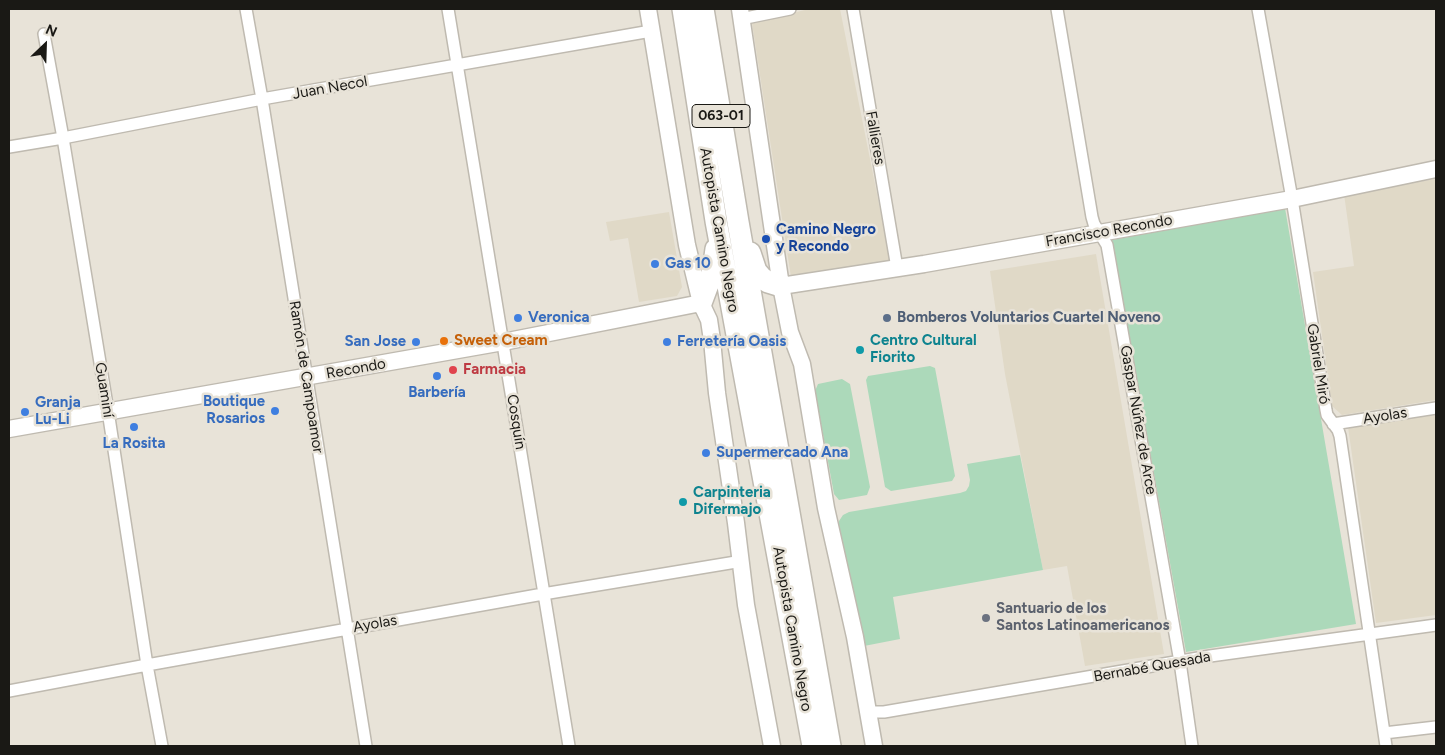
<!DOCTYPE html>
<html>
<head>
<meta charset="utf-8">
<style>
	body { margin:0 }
	#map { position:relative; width:1445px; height:755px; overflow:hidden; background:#e8e3d8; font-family:Figtree,sans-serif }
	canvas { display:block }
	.frame { position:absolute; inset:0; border:10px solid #1a1915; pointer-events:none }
	.north { position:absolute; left:20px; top:20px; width:50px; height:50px; -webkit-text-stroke:4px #e8e3d8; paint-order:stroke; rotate:24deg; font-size:14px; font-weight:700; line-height:20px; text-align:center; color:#1a1915 }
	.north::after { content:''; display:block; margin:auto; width:18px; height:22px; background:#1a1915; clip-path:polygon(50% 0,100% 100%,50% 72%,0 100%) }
</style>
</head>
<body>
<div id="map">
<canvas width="1445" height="755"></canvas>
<div class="frame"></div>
<div class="north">N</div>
</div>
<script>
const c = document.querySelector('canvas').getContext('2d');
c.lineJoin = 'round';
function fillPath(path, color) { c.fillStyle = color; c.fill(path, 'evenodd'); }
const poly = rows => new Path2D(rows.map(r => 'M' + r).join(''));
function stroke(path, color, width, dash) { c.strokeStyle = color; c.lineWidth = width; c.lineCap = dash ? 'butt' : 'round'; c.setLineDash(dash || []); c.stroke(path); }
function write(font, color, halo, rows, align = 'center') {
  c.font = font + ' Figtree,sans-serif'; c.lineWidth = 5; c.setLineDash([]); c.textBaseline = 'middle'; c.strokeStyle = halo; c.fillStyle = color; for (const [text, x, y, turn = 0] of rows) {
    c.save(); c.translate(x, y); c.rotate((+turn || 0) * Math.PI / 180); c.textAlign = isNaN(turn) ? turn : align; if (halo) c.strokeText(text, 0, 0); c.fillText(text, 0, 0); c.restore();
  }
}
fillPath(poly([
	[809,9,840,9,891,264,791,277,752,23],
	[1436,179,1436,400,1342,415,1332,406,1313,272,1354,266,1344,194],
	[669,212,682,287,677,296,639,302,628,238,610,241,606,222],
	[1096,254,1164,654,1085,666,1067,566,1043,570,1005,374,990,271],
	[1436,415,1436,615,1376,623,1348,427]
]), '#e0d9c7');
fillPath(poly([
	[1285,208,1356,624,1186,652,1112,240],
	[930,366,935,368,955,476,952,481,891,491,885,487,866,380,868,376],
	[842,379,850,384,870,487,867,495,839,500,834,494,815,391,818,384],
	[1020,455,1043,570,893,597,900,639,864,646,838,528,839,521,843,515,849,512,960,493,966,491,969,486,970,480,967,464]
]), '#acd9ba');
const street = poly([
	[246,9,262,99,366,746],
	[448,9,569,746],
	[853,9,897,268],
	[1057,9,1092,217,1094,224,1107,245,1180,662,1192,746],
	[1258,9,1292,199,1326,410,1327,415,1338,430,1340,436,1386,746],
	[741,19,790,9],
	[44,34,63,138,108,411,147,665,162,746],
	[9,147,63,138,262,99,651,31],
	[1333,424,1436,408],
	[9,691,147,665,543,594,742,561],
	[868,712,884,712,1210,656,1436,625],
	[1384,733,1436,727]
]);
const secondary = poly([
	[648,9,687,245,701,303,709,320,712,340,717,393,736,523,746,605,772,746],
	[740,9,781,286,790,332,802,364,826,508,855,637,874,746],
	[781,286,924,264,1292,199,1436,169],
	[9,429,503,342,701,303]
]);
const highway = poly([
	[683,9,716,221,813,746],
	[703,9,738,222,830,746],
	[750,253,756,271,762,278,768,282,781,286],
	[701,303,713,271,716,249]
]);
stroke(street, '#bfbab0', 14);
stroke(secondary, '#bfbab0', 19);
stroke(highway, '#bfbab0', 24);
stroke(street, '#fff', 11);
stroke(secondary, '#fff', 16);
stroke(highway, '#fff', 21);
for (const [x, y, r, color] of [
	[766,239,5,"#1a4fb4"],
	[655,264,5,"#3f7fe0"],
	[518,318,5,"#3f7fe0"],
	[887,318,5,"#5c6f8a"],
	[444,341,5,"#e8710a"],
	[416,342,5,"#3f7fe0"],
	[667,342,5,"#3f7fe0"],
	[860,350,5,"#0f9aa8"],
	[453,370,5,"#e0444e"],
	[437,376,5,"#3f7fe0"],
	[275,411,5,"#3f7fe0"],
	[25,412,5,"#3f7fe0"],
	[134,427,5,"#3f7fe0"],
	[706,453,5,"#3f7fe0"],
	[683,502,5,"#0f9aa8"],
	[986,618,5,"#6b7280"]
]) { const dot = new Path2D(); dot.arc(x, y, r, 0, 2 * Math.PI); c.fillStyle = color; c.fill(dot); stroke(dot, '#e8e3d8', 2); }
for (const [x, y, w] of [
	[721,116,58]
]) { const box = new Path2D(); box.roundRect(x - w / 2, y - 11.5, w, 23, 4); c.fillStyle = '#e8e3d8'; c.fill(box); stroke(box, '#1a1915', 1); }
write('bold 14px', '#1a1915', null, [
	["063-01",721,116]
]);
write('15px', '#1a1915', '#e8e3d8', [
	["Juan Necol",330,88,-10],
	["Fallieres",875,138,80],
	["Autopista Camino Negro",719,230,80],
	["Francisco Recondo",1109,231,-10],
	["Gabriel Miró",1318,364,81],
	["Recondo",356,369,-10],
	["Ramón de Campoamor",306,377,81],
	["Guaminí",104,390,81],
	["Ayolas",1385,416,-9],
	["Gaspar Núñez de Arce",1138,420,80],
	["Cosquín",516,422,81],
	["Ayolas",375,624,-10],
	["Autopista Camino Negro",792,629,80],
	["Bernabé Quesada",1152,667,-10]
]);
write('bold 15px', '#164399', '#e8e3d8', [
	["Camino Negro",776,230],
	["y Recondo",776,247]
], 'left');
write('bold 15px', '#366cbe', '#e8e3d8', [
	["Gas 10",665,264],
	["Veronica",528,318],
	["San Jose",406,342,"right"],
	["Ferretería Oasis",677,342],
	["Barbería",437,393,"center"],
	["Boutique",265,402,"right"],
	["Rosarios",265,419,"right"],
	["Granja",35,403],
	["Lu-Li",35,420],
	["La Rosita",134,444,"center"],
	["Supermercado Ana",716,453]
], 'left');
write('bold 15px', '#4e5e75', '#e8e3d8', [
	["Bomberos Voluntarios Cuartel Noveno",897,318]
], 'left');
write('bold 15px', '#c56008', '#e8e3d8', [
	["Sweet Cream",454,341]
], 'left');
write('bold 15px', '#0d838f', '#e8e3d8', [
	["Centro Cultural",870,341],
	["Fiorito",870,358],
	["Carpinteria",693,493],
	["Difermajo",693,510]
], 'left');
write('bold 15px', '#be3a42', '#e8e3d8', [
	["Farmacia",463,370]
], 'left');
write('bold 15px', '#5b616d', '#e8e3d8', [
	["Santuario de los",996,609],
	["Santos Latinoamericanos",996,626]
], 'left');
</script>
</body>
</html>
